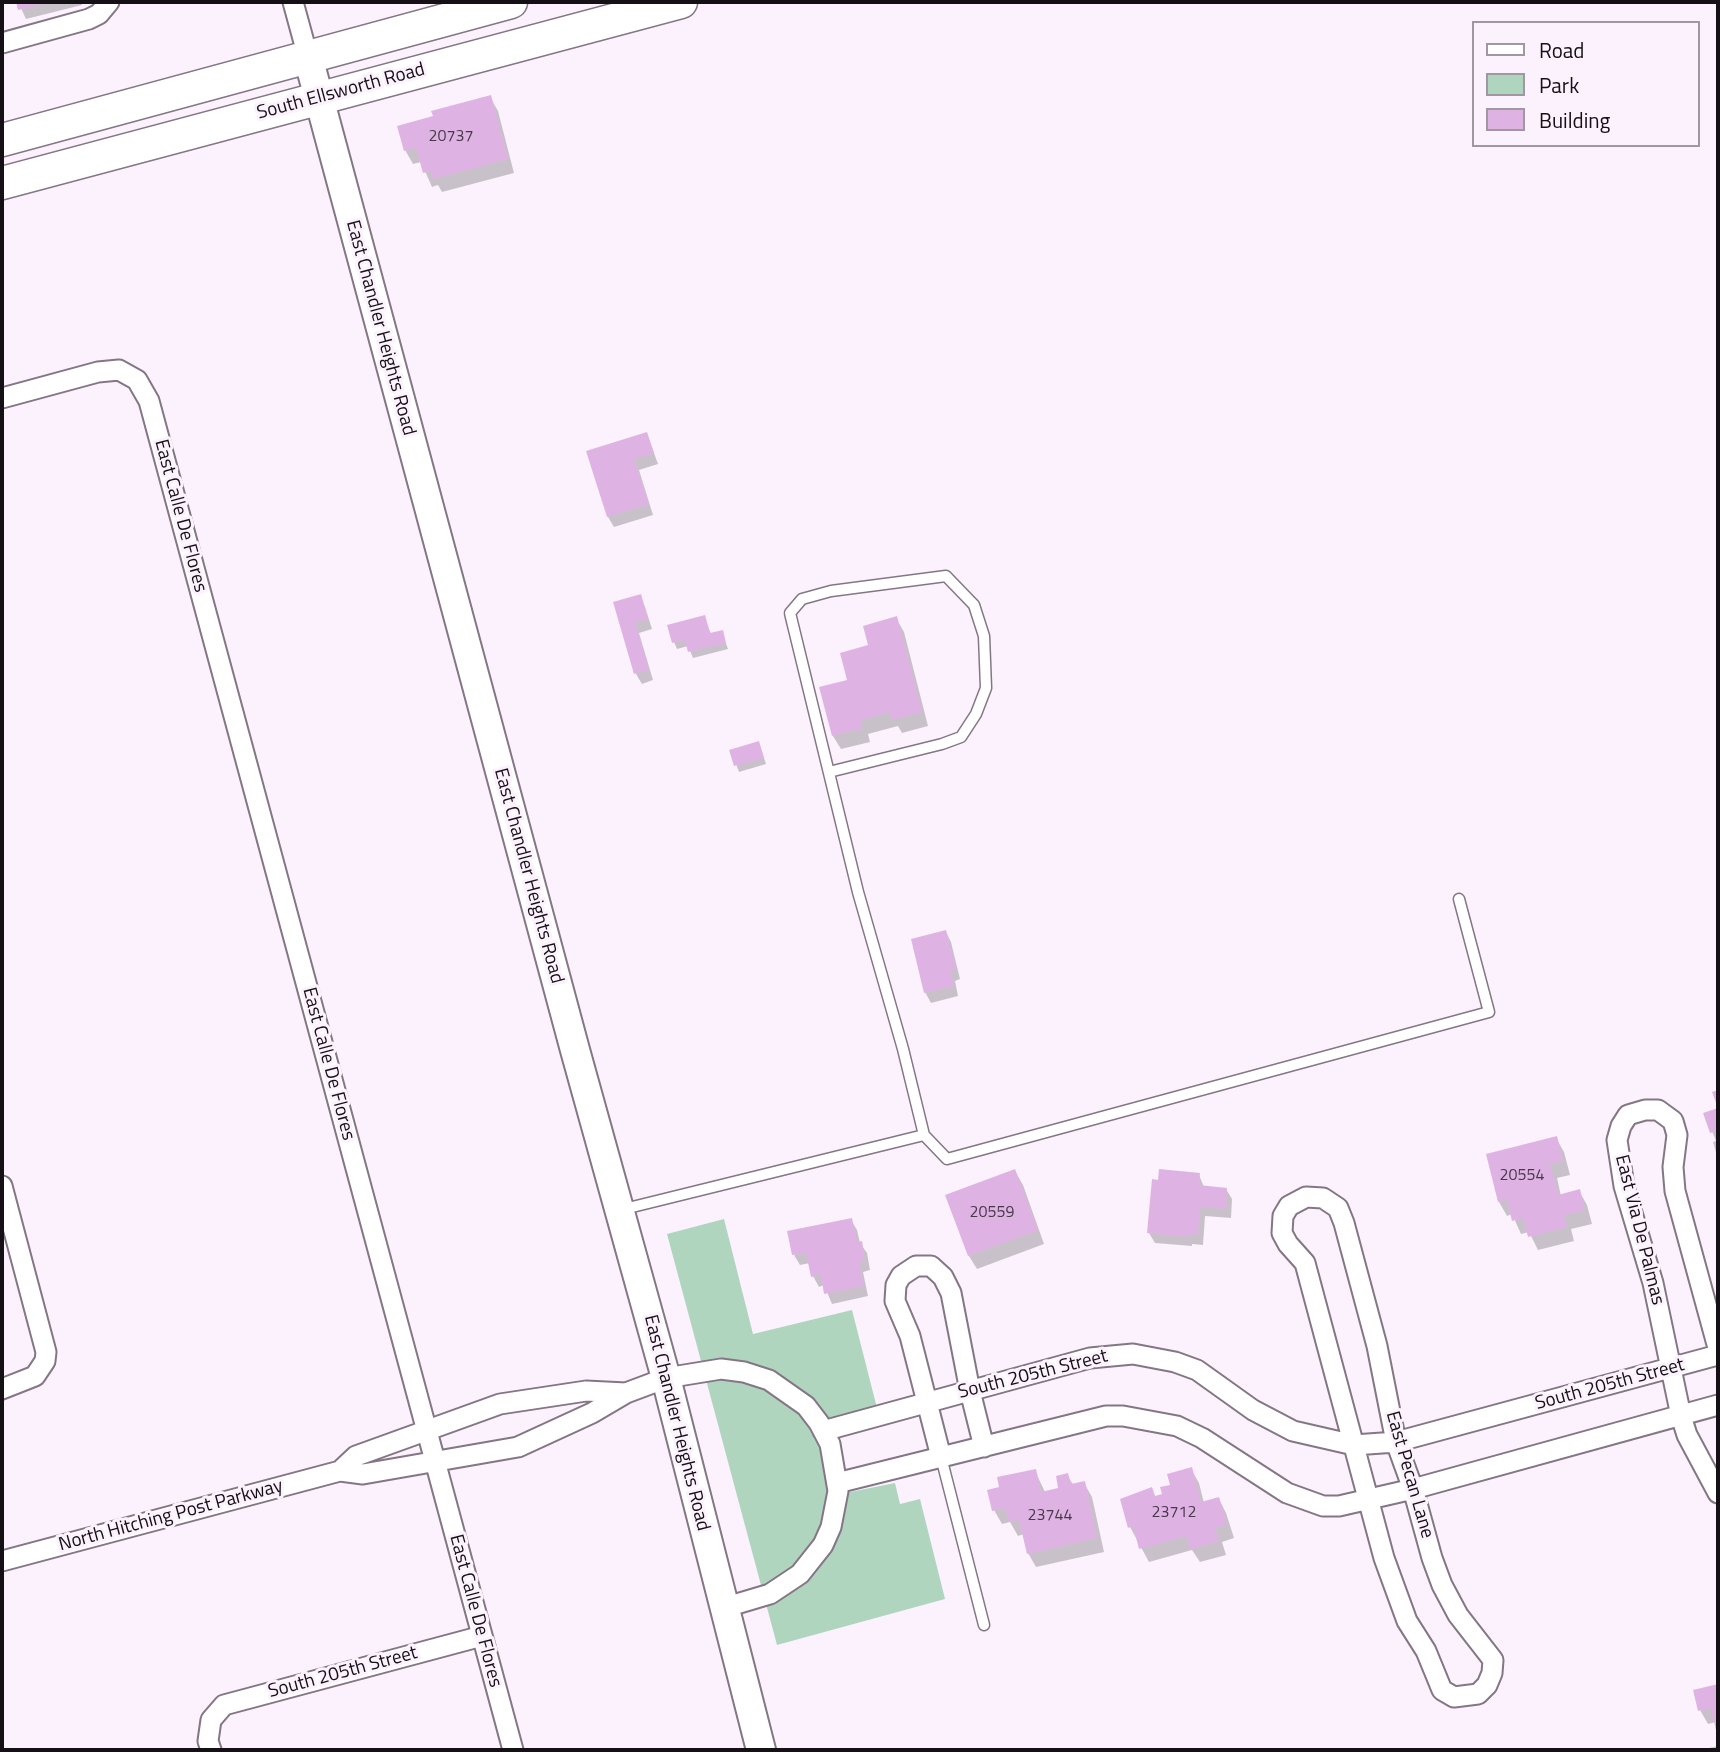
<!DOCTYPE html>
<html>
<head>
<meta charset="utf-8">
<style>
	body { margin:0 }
	#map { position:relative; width:1720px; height:1752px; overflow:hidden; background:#fcf2fd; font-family:"Titillium Web",sans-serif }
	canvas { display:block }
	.frame { position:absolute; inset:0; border:4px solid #151016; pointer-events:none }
	.legend { position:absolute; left:1472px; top:21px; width:228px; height:126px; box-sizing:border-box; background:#fcf2fd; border:2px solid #a098a1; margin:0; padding:9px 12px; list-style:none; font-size:21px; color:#151016 }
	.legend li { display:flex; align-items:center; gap:14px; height:35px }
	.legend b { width:35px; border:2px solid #a098a1 }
</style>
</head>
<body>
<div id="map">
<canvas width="1720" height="1752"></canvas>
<div class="frame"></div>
<ul class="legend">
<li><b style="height:9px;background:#fff"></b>Road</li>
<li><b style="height:19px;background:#b0d5bf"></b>Park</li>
<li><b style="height:19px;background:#deb3e3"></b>Building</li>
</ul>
</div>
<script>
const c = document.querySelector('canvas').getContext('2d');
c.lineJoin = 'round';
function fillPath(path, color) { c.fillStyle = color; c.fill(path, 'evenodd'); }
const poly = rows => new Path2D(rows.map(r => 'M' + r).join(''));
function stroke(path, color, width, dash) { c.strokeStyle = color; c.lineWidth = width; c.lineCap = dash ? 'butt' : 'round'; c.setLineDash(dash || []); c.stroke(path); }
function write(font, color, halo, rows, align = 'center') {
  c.font = font + ' "Titillium Web",sans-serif'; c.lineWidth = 6; c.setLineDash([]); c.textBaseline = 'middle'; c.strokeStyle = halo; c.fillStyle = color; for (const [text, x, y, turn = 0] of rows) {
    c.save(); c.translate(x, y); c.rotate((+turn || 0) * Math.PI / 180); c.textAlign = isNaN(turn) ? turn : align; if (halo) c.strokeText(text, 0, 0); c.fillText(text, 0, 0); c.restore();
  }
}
fillPath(poly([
	[724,1219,753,1334,852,1310,877,1408,831,1420,850,1492,895,1483,900,1504,920,1499,945,1599,777,1645,667,1234]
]), '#b0d5bf');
fillPath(poly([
	[18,2,81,2,82,5,26,19],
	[490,97,498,111,514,173,442,192,438,185,432,187,421,162,413,164,405,150,435,117],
	[647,434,658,464,639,470,653,515,614,527,608,517,588,452],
	[640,596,645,607,652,629,639,633,653,680,642,684,636,674,616,603],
	[704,617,711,634,722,632,728,649,693,658,688,646,677,649,674,642],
	[896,618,904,632,928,726,902,733,898,726,868,734,870,742,841,749,833,736,849,681,870,646],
	[759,743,766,764,739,772,731,751],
	[946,932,951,942,960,979,955,981,958,996,931,1003,925,992],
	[1718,1110,1718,1159,1713,1142,1716,1141,1705,1114],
	[1556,1138,1564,1152,1570,1175,1557,1178,1561,1196,1579,1191,1587,1205,1592,1224,1571,1229,1574,1241,1538,1250,1529,1232,1521,1234,1512,1214,1507,1216,1499,1202,1488,1156],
	[1015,1171,1023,1185,1044,1244,977,1269,969,1256,947,1196],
	[1199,1175,1204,1187,1226,1189,1232,1199,1231,1218,1205,1216,1203,1245,1192,1244,1192,1246,1155,1243,1149,1233],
	[851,1220,857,1230,860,1243,867,1253,870,1270,863,1272,868,1296,832,1304,824,1285,819,1287,813,1276,810,1263,800,1265,794,1255],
	[1191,1469,1199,1483,1204,1503,1219,1499,1226,1513,1234,1538,1222,1542,1226,1555,1200,1562,1192,1550,1149,1562,1130,1527,1151,1489,1156,1498,1164,1496],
	[1035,1471,1045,1492,1060,1489,1067,1475,1074,1486,1084,1483,1092,1497,1104,1552,1036,1567,1028,1553,1024,1534,1018,1536,1010,1522,1002,1524,994,1510,1001,1488],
	[1718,1685,1718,1732,1716,1722,1708,1724,1700,1710,1695,1691],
	[1718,1746,1718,1750,1709,1750,1709,1748]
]), '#0003');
fillPath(poly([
	[16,2,47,2,47,3,18,10],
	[491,95,508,159,433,179,431,171,423,173,416,148,404,151,397,126,433,116,431,111],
	[647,432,654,453,634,459,649,504,607,517,586,451],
	[641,594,648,619,635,622,649,670,634,674,613,602],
	[705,615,710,633,723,630,726,643,688,652,685,640,672,643,667,625],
	[897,616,922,712,892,720,890,712,861,720,863,728,832,736,819,687,847,680,840,653,868,645,863,626],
	[759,741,764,758,734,766,729,750],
	[946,930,956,969,950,970,954,986,924,993,911,939],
	[1718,1090,1718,1131,1710,1133,1703,1113,1718,1108,1712,1092],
	[1557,1136,1563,1161,1550,1164,1558,1195,1580,1189,1585,1210,1564,1215,1567,1227,1528,1237,1523,1218,1512,1221,1507,1200,1498,1202,1486,1154],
	[1015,1169,1038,1230,968,1256,945,1195],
	[1159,1169,1200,1173,1199,1185,1227,1188,1226,1209,1200,1207,1198,1235,1187,1234,1187,1237,1147,1233,1152,1179,1158,1180],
	[852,1218,857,1242,862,1241,865,1260,859,1262,864,1286,824,1294,821,1275,811,1277,806,1253,792,1255,787,1231],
	[1192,1467,1201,1502,1219,1497,1227,1524,1215,1528,1219,1541,1190,1549,1186,1536,1139,1549,1133,1526,1128,1528,1120,1499,1152,1487,1155,1496,1162,1494,1160,1487,1170,1485,1167,1474],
	[1036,1469,1041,1492,1058,1488,1056,1476,1068,1473,1071,1484,1085,1481,1097,1538,1027,1554,1019,1520,1009,1522,1005,1508,992,1511,987,1490,999,1487,997,1477],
	[1718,1684,1718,1735,1717,1735,1711,1708,1698,1711,1693,1690]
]), '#deb3e3');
const lane = poly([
	[924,1135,947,1159,1489,1012,1459,899],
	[620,1210,924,1135,903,1049,858,892,790,613,802,599,831,591,946,576,974,605,984,636,986,688,976,714,961,737,942,744,829,772],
	[941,1457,984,1625]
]);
const street = poly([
	[293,2,308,57],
	[2,43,89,19,99,14,109,2],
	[2,398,98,372,119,370,137,380,149,401,513,1750],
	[2,1186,46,1352,45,1361,35,1376,2,1389],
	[1306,1197,1323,1198,1338,1208,1344,1223,1377,1346,1396,1442,1413,1489,1432,1558,1442,1585,1458,1615,1493,1660,1492,1673,1487,1685,1478,1694,1454,1697,1442,1690,1426,1651,1407,1621,1384,1558,1305,1263,1288,1244,1282,1233,1283,1216,1289,1206,1306,1197],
	[1718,1348,1675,1191,1673,1167,1677,1135,1673,1121,1658,1110,1645,1110,1628,1115,1621,1126,1617,1140,1624,1186,1653,1283,1681,1416,1687,1435,1718,1493],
	[823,1431,1090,1358,1133,1354,1175,1362,1197,1370,1253,1410,1293,1431,1354,1445,1396,1442,1718,1355],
	[941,1457,910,1336,895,1301,896,1285,901,1276,916,1266,931,1266,943,1277,951,1293,970,1391,984,1447],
	[340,1471,356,1456,500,1404,586,1391,626,1393],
	[837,1483,1106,1416,1123,1416,1177,1426,1202,1438,1287,1493,1323,1506,1339,1506,1413,1489,1718,1405],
	[2,1561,340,1471,363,1474,518,1447,592,1413,626,1393,666,1378,721,1369,744,1372,769,1380,806,1406,819,1423,830,1444,838,1491,831,1527,823,1545,800,1574,770,1594,723,1608],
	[211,1750,208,1741,211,1720,224,1705,482,1636]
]);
const secondary = poly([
	[308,57,575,1050,666,1378,761,1750]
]);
const primary = poly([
	[2,140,511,2],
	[2,183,681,2]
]);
stroke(lane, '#857686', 13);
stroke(street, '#857686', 23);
stroke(secondary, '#857686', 32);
stroke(primary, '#857686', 35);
stroke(lane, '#fff', 10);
stroke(street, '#fff', 19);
stroke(secondary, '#fff', 28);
stroke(primary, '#fff', 32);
write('16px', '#473949', null, [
	["20737",451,137],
	["20554",1522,1176],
	["20559",992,1213],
	["23712",1174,1513],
	["23744",1050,1516]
]);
write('19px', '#151016', '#fcf2fd', [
	["South Ellsworth Road",341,92,-15],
	["East Chandler Heights Road",380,328,75],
	["East Calle De Flores",180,516,75],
	["East Chandler Heights Road",528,876,75],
	["East Calle De Flores",328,1064,75],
	["East Via De Palmas",1639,1230,76],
	["South 205th Street",1033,1375,-14],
	["South 205th Street",1610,1385,-15],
	["East Chandler Heights Road",676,1423,76],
	["East Pecan Lane",1409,1475,74],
	["North Hitching Post Parkway",171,1516,-15],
	["East Calle De Flores",475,1611,75],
	["South 205th Street",343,1673,-15]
]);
</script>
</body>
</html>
